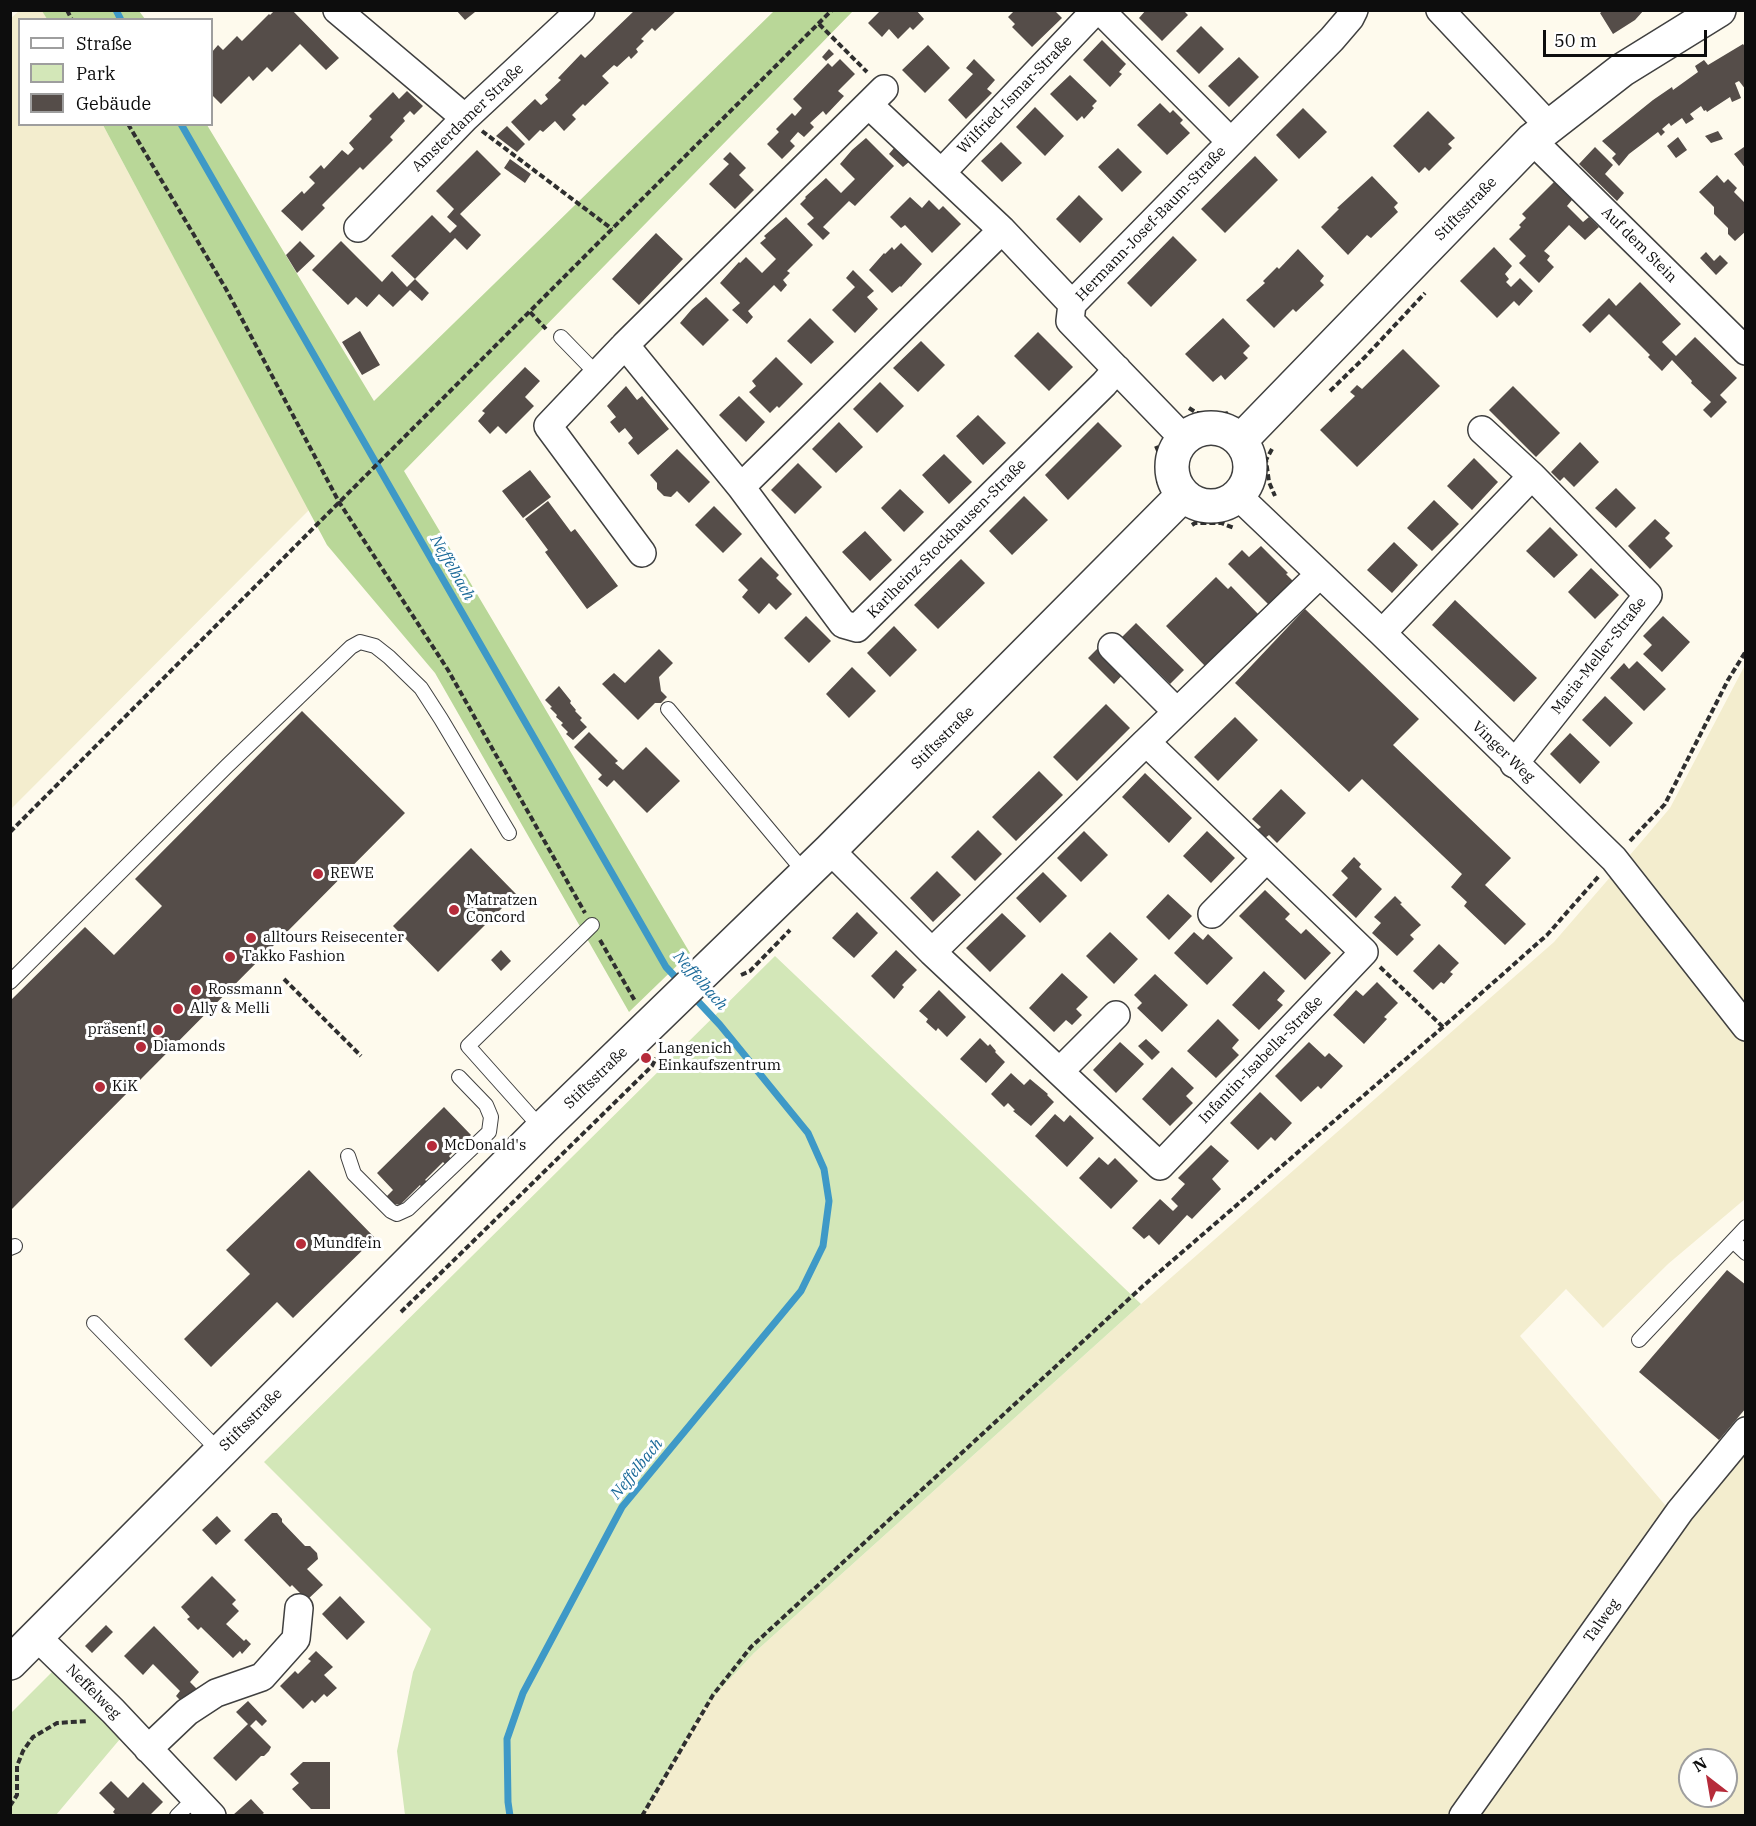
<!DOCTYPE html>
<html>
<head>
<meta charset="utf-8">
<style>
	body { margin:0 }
	#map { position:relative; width:1756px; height:1826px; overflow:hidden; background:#fefaed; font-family:"IBM Plex Serif",serif }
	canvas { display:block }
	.frame { position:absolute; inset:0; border:12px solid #0d0d0d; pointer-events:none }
	.legend { position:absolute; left:18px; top:18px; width:195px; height:108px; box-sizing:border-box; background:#fff; border:2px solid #9e9e9e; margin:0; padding:8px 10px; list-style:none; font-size:18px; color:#0d0d0d }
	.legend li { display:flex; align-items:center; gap:12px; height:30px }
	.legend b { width:30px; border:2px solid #9e9e9e }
	.north { position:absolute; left:1678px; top:1748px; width:60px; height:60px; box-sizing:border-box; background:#fff; border:2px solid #9e9e9e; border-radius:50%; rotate:329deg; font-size:16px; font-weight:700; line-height:24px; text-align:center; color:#0d0d0d }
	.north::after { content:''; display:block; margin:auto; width:21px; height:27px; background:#b62b3a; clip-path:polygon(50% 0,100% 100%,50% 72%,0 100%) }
	.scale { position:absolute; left:1543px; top:30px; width:164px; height:27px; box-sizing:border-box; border:3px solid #0d0d0d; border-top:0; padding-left:8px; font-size:18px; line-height:21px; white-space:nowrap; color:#0d0d0d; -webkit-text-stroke:4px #fff; paint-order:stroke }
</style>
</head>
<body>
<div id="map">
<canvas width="1756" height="1826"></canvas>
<div class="frame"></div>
<ul class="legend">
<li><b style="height:8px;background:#fff"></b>Straße</li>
<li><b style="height:16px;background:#d3e7b8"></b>Park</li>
<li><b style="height:16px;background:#554d49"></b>Gebäude</li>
</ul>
<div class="north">N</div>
<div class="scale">50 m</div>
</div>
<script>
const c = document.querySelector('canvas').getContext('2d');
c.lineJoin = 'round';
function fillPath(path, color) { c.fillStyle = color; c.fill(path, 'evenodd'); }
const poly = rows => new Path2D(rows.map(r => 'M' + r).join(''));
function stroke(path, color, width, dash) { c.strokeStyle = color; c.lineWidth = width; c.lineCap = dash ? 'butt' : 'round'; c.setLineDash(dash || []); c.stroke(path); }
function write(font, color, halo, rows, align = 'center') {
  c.font = font + ' "IBM Plex Serif",serif'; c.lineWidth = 6; c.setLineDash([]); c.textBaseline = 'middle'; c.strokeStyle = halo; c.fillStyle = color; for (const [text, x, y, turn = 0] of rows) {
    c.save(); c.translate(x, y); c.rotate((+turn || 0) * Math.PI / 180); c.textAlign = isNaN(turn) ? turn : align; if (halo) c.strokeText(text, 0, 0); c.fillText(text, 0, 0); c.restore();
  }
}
fillPath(poly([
	[42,10,47,19,20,20,20,124,103,125,309,510,11,809,10,19,19,11],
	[1745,665,1745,1004,1630,855,1670,808],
	[1612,875,1745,1044,1745,1199,1668,1264,1603,1328,1566,1289,1520,1336,1666,1506,1745,1421,1745,1815,643,1816,704,1707,754,1653,1141,1304,1554,942],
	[1690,1760,1726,1760,1726,1796,1690,1796]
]), '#f3edce');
fillPath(poly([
	[775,956,1141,1304,754,1653,704,1707,643,1815,405,1815,397,1751,413,1672,431,1629,264,1462],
	[54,1670,120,1739,56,1815,11,1815,10,1714]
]), '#d3e7b8');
fillPath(poly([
	[42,11,139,11,145,19,47,19],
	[774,11,853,11,404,471,690,953,629,1012,435,673,327,545,103,125,207,125,374,401]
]), '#b9d798');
stroke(poly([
	[116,10,121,20],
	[181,124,666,967,681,983],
	[510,1816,508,1802,507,1739,523,1693,622,1507,801,1291,823,1246,829,1201,824,1169,808,1133,720,1025,692,995]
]), '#3e99c7', 7);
fillPath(poly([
	[275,10,292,10,339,58,326,70,300,44,272,72,267,67,253,81,249,76,221,104,212,95,212,52,218,45,223,50,237,36,242,41,269,14,270,15],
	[456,10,473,10,475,12,465,20],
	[635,10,677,10,655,31,652,28,641,39,644,41,636,49,638,52,631,59,629,56,617,67,614,65,602,76,609,83,585,106,583,104,572,115,576,119,564,131,555,121,543,132,540,130,529,141,511,122,535,99,541,105,548,99,545,95,561,80,558,78,581,54,585,58],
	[881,10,916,10,924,19,913,30,910,27,898,39,889,29,882,37,868,23],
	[1015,10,1054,10,1062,18,1032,47,1012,27,1015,24,1008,17],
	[1146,10,1183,10,1188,15,1162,41,1139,18],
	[1604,10,1644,10,1635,20,1613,34,1600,13],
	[1201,26,1224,49,1199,74,1176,51],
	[1102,40,1126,64,1119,72,1122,74,1110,87,1083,60],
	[1743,44,1746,48,1746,90,1739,81,1735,83,1741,98,1732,102,1730,97,1707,112,1706,110,1704,111,1701,106,1690,114,1694,119,1686,124,1682,118,1671,126,1669,123,1662,129,1665,132,1661,136,1658,132,1629,154,1619,166,1612,158,1616,154,1602,141,1653,100,1672,87,1673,90,1698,72,1695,66,1704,60,1708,65],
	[928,45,950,68,925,93,902,70],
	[829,49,834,54,826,61,822,57],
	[1239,57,1259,77,1229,107,1208,86],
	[840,59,855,74,838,91,844,96,826,115,823,111,810,123,814,127,804,137,798,132,790,141,795,146,782,159,767,144,779,132,776,129,792,113,795,116,802,108,793,99,828,63,832,67],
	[974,59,995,80,987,89,992,93,966,119,948,100,973,74,966,68],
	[1070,75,1097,101,1092,106,1094,108,1084,119,1082,116,1077,121,1050,94],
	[407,91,423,106,414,115,410,111,403,118,405,121,390,137,393,140,363,170,360,167,322,205,325,208,302,231,281,211,302,191,304,194,315,183,309,177,321,165,324,169,342,150,348,155,354,149,349,143,372,119,369,116,393,92,399,99],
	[1160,103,1170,113,1173,110,1183,120,1180,123,1190,133,1167,155,1137,125],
	[1035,107,1064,136,1045,156,1016,127],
	[1303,108,1327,132,1299,159,1276,135],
	[1428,111,1455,138,1448,144,1452,148,1429,171,1425,167,1419,173,1393,146],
	[507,126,525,144,517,152,496,136],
	[1718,131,1723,139,1711,143,1705,136],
	[1678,137,1687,150,1676,158,1667,146],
	[866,138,894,166,855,206,849,201,823,227,830,233,823,240,807,224,814,218,800,204,806,198,805,197,826,178,841,193,855,179,840,164,852,150],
	[1001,142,1022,163,1002,182,981,161],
	[895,147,910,161,903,167,889,154],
	[1595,147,1613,165,1605,174,1624,193,1617,201,1579,164],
	[1744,147,1746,150,1746,169,1734,154],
	[1118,148,1142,172,1122,192,1098,167],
	[477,150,501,174,460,214,481,235,467,250,455,238,415,279,391,256,432,215,450,233,457,226,447,217,454,209,436,191],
	[730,152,746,168,739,175,754,190,735,209,709,184,729,164,723,159],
	[1255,156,1278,180,1225,233,1201,209],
	[510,159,531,174,525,183,504,168],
	[1717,175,1724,183,1728,179,1737,188,1734,192,1746,204,1746,231,1735,241,1728,234,1728,228,1714,214,1714,207,1699,192],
	[1372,176,1398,203,1394,207,1398,212,1371,238,1367,235,1348,255,1321,227,1339,209,1337,208],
	[1554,182,1572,200,1567,206,1583,222,1589,217,1599,227,1585,240,1569,225,1544,251,1550,256,1547,260,1554,267,1539,283,1519,263,1526,256,1509,239,1521,227,1519,225,1526,218,1522,214],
	[1079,195,1103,219,1080,243,1056,219],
	[910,197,922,208,929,200,939,210,943,206,961,224,932,253,905,225,901,228,890,217],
	[786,217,813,245,787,271,790,273,783,280,787,285,781,292,774,285,748,311,753,317,747,324,732,310,740,303,720,283,739,262,740,263,746,257,762,273,776,259,760,243,766,238,764,236],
	[656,233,683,259,639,305,612,279],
	[1173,236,1197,260,1151,307,1127,283],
	[300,241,315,256,297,273,286,255],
	[341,241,382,282,392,271,407,287,415,279,429,293,422,301,410,290,393,307,379,294,367,307,356,297,348,305,312,270],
	[901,243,922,264,901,287,900,286,892,293,869,270,884,253,885,254,892,247,894,250],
	[1494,247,1512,266,1505,274,1509,279,1506,282,1511,287,1520,278,1533,291,1519,306,1514,301,1497,318,1460,281],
	[1298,249,1324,276,1320,281,1324,285,1296,312,1293,309,1274,328,1246,300,1265,283,1263,281,1277,267,1279,269],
	[1706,252,1714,261,1720,255,1728,263,1716,275,1700,258],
	[853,270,874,291,867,297,878,309,855,333,832,310,855,287,846,278],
	[1640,282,1681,324,1662,342,1676,356,1695,337,1737,378,1720,395,1727,402,1711,418,1703,410,1711,402,1691,383,1692,381,1672,360,1662,371,1648,357,1650,355,1609,314,1590,333,1582,325,1609,298,1616,306],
	[706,297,729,320,703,346,680,323,692,309],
	[810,318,834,342,811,364,787,341],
	[1223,318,1250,346,1243,353,1248,358,1225,380,1221,375,1213,382,1185,354],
	[360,331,380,365,362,375,342,342],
	[1038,332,1073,367,1049,391,1014,356],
	[921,341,945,365,918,392,893,368],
	[1403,349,1440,386,1357,467,1320,430,1355,396,1350,392,1357,385,1362,389],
	[776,357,803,384,779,408,777,406,770,413,749,392,756,386,752,381],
	[525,367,540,381,525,397,534,406,506,434,498,426,490,434,478,421,485,413,482,411],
	[880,382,904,406,877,433,853,409],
	[626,386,637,400,642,396,669,429,638,455,628,443,633,438,625,428,619,433,610,422,616,417,607,406],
	[1513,386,1560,433,1536,457,1489,410],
	[739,396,765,422,746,442,719,415],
	[978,415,1006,443,983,465,956,436],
	[839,422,863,447,836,473,812,449],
	[1098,422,1122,446,1068,500,1045,475],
	[1580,442,1599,462,1574,487,1564,477,1560,481,1551,472],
	[677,449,710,482,689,503,677,491,671,497,664,496,657,489,657,483,650,475],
	[944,454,972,482,949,504,922,475],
	[1474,458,1498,482,1472,510,1447,486],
	[798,463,822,487,795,514,771,490],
	[530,470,551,497,523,518,502,491],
	[1616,488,1636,508,1616,528,1595,508],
	[900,489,924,512,904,532,881,508],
	[1024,496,1048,520,1012,555,989,531],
	[1434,500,1459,524,1432,551,1407,528],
	[548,501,571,532,575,529,618,586,587,609,545,552,548,550,525,519],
	[714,506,742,534,723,553,695,525],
	[1655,519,1670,533,1665,538,1673,546,1650,569,1628,546],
	[1550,527,1578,555,1554,578,1526,551],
	[865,531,892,560,870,581,842,552],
	[1394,542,1418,565,1392,593,1367,570],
	[1261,546,1288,573,1286,574,1293,581,1269,605,1228,564,1242,550,1249,557],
	[761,557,779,575,776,578,792,594,776,610,769,603,759,614,742,597,748,590,738,580],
	[961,559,985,583,938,629,914,605],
	[1591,568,1619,595,1595,619,1568,592],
	[1216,577,1228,589,1231,586,1259,615,1206,667,1166,626],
	[1455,600,1537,678,1514,702,1432,625],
	[1305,609,1419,719,1393,745,1511,858,1485,885,1526,924,1505,945,1464,906,1467,902,1451,887,1462,874,1362,779,1349,792,1235,683],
	[806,616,831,641,809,663,784,638],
	[1663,616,1690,642,1662,672,1643,654,1652,645,1643,636],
	[1136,623,1184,670,1170,684,1122,637],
	[894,626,917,650,890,677,867,653],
	[1101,645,1127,670,1114,684,1088,658],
	[659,649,673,663,659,677,661,691,667,697,661,703,655,703,638,720,602,684,614,673,625,683],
	[1637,661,1666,689,1644,711,1610,678,1624,663,1629,669],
	[852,667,876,691,849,718,826,694],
	[559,686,571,701,570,703,576,710,575,711,582,718,580,720,587,727,573,740,566,734,568,732,561,725,563,723,556,717,557,715,550,708,552,707,545,700],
	[1605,696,1633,723,1610,747,1582,720],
	[1106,704,1130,728,1077,781,1053,757],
	[302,711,405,813,10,1211,10,1001,85,927,114,955,162,906,135,879],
	[1235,717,1258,740,1218,781,1194,757],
	[589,732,618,761,615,763,623,770,646,747,680,781,647,813,614,780,607,787,598,779,602,775,574,747],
	[1570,733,1600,762,1580,784,1550,754],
	[1039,771,1063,795,1016,841,992,817],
	[1145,773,1192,818,1169,843,1122,797],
	[1281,789,1306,813,1277,843,1269,835,1265,838,1257,830,1261,827,1252,819],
	[978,830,1002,854,975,881,951,857],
	[1084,831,1108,855,1081,882,1057,858],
	[1207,831,1235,858,1211,883,1183,856],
	[471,848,516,894,438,972,393,926],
	[1354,857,1361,864,1359,867,1382,889,1356,918,1332,895,1348,878,1341,871],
	[937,871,961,895,933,922,910,898],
	[1043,872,1067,896,1040,923,1016,898],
	[1265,890,1290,914,1285,919,1301,934,1306,929,1331,953,1305,980,1239,916],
	[1168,894,1192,916,1169,940,1146,917],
	[1395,896,1402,903,1400,904,1421,925,1410,935,1414,939,1397,956,1372,933,1381,923,1374,917],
	[857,912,878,933,854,958,832,938],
	[1002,913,1026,936,990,972,966,948],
	[1110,932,1138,959,1114,984,1086,956],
	[1194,932,1203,940,1208,934,1233,958,1207,985,1174,953],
	[1439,944,1459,963,1450,972,1453,974,1444,984,1441,982,1433,990,1413,971],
	[501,950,511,961,501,971,491,960],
	[896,950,917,970,902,985,904,987,894,999,871,976],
	[1264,971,1285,991,1277,1000,1283,1005,1259,1030,1232,1005],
	[1062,973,1088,997,1076,1009,1082,1015,1072,1025,1066,1020,1054,1032,1029,1008],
	[1155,974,1188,1005,1162,1032,1137,1008,1142,1003,1134,995],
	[1377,982,1398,1003,1384,1017,1387,1019,1364,1044,1333,1015,1356,990,1363,996],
	[939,990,966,1017,947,1037,938,1028,936,1031,926,1022,928,1019,919,1011],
	[1218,1019,1239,1040,1232,1048,1239,1055,1216,1078,1187,1051],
	[980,1038,988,1046,990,1044,996,1051,995,1052,1005,1062,986,1083,960,1059],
	[1146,1039,1160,1052,1152,1060,1138,1046],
	[1120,1042,1144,1064,1116,1093,1093,1070],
	[1309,1042,1325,1057,1329,1053,1343,1066,1321,1089,1318,1086,1301,1102,1275,1076],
	[1172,1067,1194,1088,1186,1096,1193,1103,1170,1126,1142,1099],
	[1011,1073,1024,1085,1030,1079,1048,1094,1047,1095,1054,1102,1031,1126,1013,1111,1015,1110,1008,1103,1004,1107,991,1094],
	[1260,1092,1292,1123,1275,1141,1271,1137,1258,1150,1230,1123],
	[444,1107,471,1135,449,1156,451,1159,445,1164,443,1162,425,1180,428,1182,422,1188,420,1185,400,1205,390,1203,385,1198,393,1190,377,1173],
	[1055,1114,1064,1122,1070,1115,1094,1138,1067,1167,1035,1136],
	[1211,1145,1229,1161,1212,1179,1221,1189,1192,1219,1187,1215,1159,1245,1149,1235,1144,1239,1132,1228,1160,1199,1173,1211,1178,1206,1171,1199,1185,1184,1178,1178],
	[1099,1157,1108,1165,1115,1158,1138,1181,1111,1209,1079,1178],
	[309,1170,375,1238,293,1318,277,1302,211,1367,184,1339,250,1274,226,1250],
	[1727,1270,1746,1285,1746,1408,1719,1440,1639,1372],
	[272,1513,277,1513,282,1519,282,1522,305,1546,310,1546,317,1553,318,1559,307,1569,323,1585,307,1600,292,1585,290,1587,244,1540],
	[217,1516,231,1531,216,1545,202,1530],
	[212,1576,236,1600,232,1604,239,1611,226,1624,244,1641,246,1639,251,1644,242,1654,240,1651,233,1658,205,1631,201,1627,198,1630,187,1619,190,1617,181,1607],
	[340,1596,365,1622,347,1640,322,1614],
	[106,1625,113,1632,92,1653,85,1646],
	[154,1626,199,1672,190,1682,199,1691,183,1703,176,1696,180,1691,153,1664,143,1675,124,1656],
	[316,1651,333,1667,324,1675,337,1688,327,1697,324,1694,315,1703,312,1700,303,1709,280,1686,295,1671,298,1674,311,1661,308,1659],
	[248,1701,267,1721,262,1726,256,1720,250,1726,271,1747,269,1751,264,1756,261,1756,236,1781,213,1758,248,1724,236,1712],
	[303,1762,330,1762,330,1809,311,1809,292,1789,299,1783,290,1774],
	[111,1781,128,1798,143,1782,163,1802,150,1815,116,1815,113,1812,115,1809,99,1793],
	[251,1799,264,1813,261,1815,233,1815]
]), '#554d49');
const service = poly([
	[561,337,597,374],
	[668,709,806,874],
	[10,982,227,766,351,647,360,642,375,646,389,657,421,688,441,719,509,833],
	[542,1129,468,1046,592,925],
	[348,1156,354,1174,391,1211,397,1214,408,1209,489,1132,491,1117,486,1105,459,1077],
	[1733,1241,1746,1253],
	[10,1248,15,1246],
	[94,1323,220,1452],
	[1639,1340,1746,1227],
	[177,1816,195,1798]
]);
const minor = poly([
	[337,10,465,118],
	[1100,10,1231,142],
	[1440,10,1549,126],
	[869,105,1002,230,1072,304],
	[1532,140,1746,351],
	[942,172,1096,10],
	[358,228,465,118,581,10],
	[625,345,741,487,843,624,857,628,1104,384,1117,369],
	[1185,440,1070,321,1072,304,1332,39,1350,18,1354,10],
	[741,487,1002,230],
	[1238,496,1382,633,1614,859,1746,1027],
	[642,553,548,426,625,345,884,89],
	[1382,633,1532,476,1482,430],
	[1112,647,1177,712],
	[1146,742,1319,575],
	[1514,764,1648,595,1532,476],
	[830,850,932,952,1160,1166,1364,952,1146,742,932,952],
	[1212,914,1266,859],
	[1060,1071,1116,1015],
	[37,1637,113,1711,212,1816],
	[148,1749,187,1712,216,1693,262,1677,296,1639,299,1608],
	[1463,1816,1680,1511,1746,1431]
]);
const tertiary = poly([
	'1172 467a39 39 0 1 1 78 0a39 39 0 1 1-78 0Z',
	[1240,441,1532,140,1622,70,1719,10],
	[10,1663,542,1129,830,850,1183,495]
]);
stroke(service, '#404040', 16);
stroke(minor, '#404040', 30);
stroke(tertiary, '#404040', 36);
stroke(poly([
	[67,10,72,20],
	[819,24,867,72],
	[128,124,226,289,339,502,448,670,585,913],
	[482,131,612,229],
	[530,312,546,329],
	[1330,391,1366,356,1425,293],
	[1189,408,1197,413,1221,415,1228,413],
	[1156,446,1159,453,1158,483],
	[1272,449,1266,460,1269,482,1275,496],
	[1192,525,1195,523,1221,523,1234,528],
	[10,832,612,229,832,10],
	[1630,841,1665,804,1728,680,1746,651],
	[600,940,635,1001],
	[1380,967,1443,1027],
	[741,975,750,971,790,930],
	[284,979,361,1056],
	[401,1312,652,1066,656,1058],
	[10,1806,17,1795,17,1766,23,1751,33,1737,57,1723,88,1721],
	[642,1816,713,1695,751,1647,1143,1286,1443,1027,1547,935,1599,876]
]), '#2f2f2f', 4, [6, 3]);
stroke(service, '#fff', 14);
stroke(minor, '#fff', 27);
stroke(tertiary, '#fff', 33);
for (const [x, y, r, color] of [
	[318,874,6,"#b62b3a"],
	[454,910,6,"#b62b3a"],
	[251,938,6,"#b62b3a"],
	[230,957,6,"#b62b3a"],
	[196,990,6,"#b62b3a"],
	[178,1009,6,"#b62b3a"],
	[158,1030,6,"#b62b3a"],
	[141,1047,6,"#b62b3a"],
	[646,1058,6,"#b62b3a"],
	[100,1087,6,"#b62b3a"],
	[432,1146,6,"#b62b3a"],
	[301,1244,6,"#b62b3a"]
]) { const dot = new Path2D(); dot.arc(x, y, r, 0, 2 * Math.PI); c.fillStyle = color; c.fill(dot); stroke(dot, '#fff', 2); }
write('15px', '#0d0d0d', '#fff', [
	["Wilfried-Ismar-Straße",1015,95,-46],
	["Amsterdamer Straße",468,118,-44],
	["Stiftsstraße",1466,209,-46],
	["Hermann-Josef-Baum-Straße",1151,224,-46],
	["Auf dem Stein",1639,245,45],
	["Karlheinz-Stockhausen-Straße",947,539,-45],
	["Maria-Meller-Straße",1599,656,-52],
	["Stiftsstraße",943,738,-45],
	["Vinger Weg",1503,752,44],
	["Infantin-Isabella-Straße",1261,1060,-46],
	["Stiftsstraße",596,1078,-44],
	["Stiftsstraße",251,1420,-45],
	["Talweg",1602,1621,-54],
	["Neffelweg",93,1692,45]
]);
write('15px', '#0d0d0d', '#fff', [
	["REWE",330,874],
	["Matratzen",466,901],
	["Concord",466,918],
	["alltours Reisecenter",263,938],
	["Takko Fashion",242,957],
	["Rossmann",208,990],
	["Ally & Melli",190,1009],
	["präsent!",146,1030,"right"],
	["Diamonds",153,1047],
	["Langenich",658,1049],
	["Einkaufszentrum",658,1066],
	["KiK",112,1087],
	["McDonald's",444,1146],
	["Mundfein",313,1244]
], 'left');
write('italic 16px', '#1b6a99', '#fff', [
	["Neffelbach",452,568,60],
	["Neffelbach",700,981,49],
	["Neffelbach",637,1469,-51]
]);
</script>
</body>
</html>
